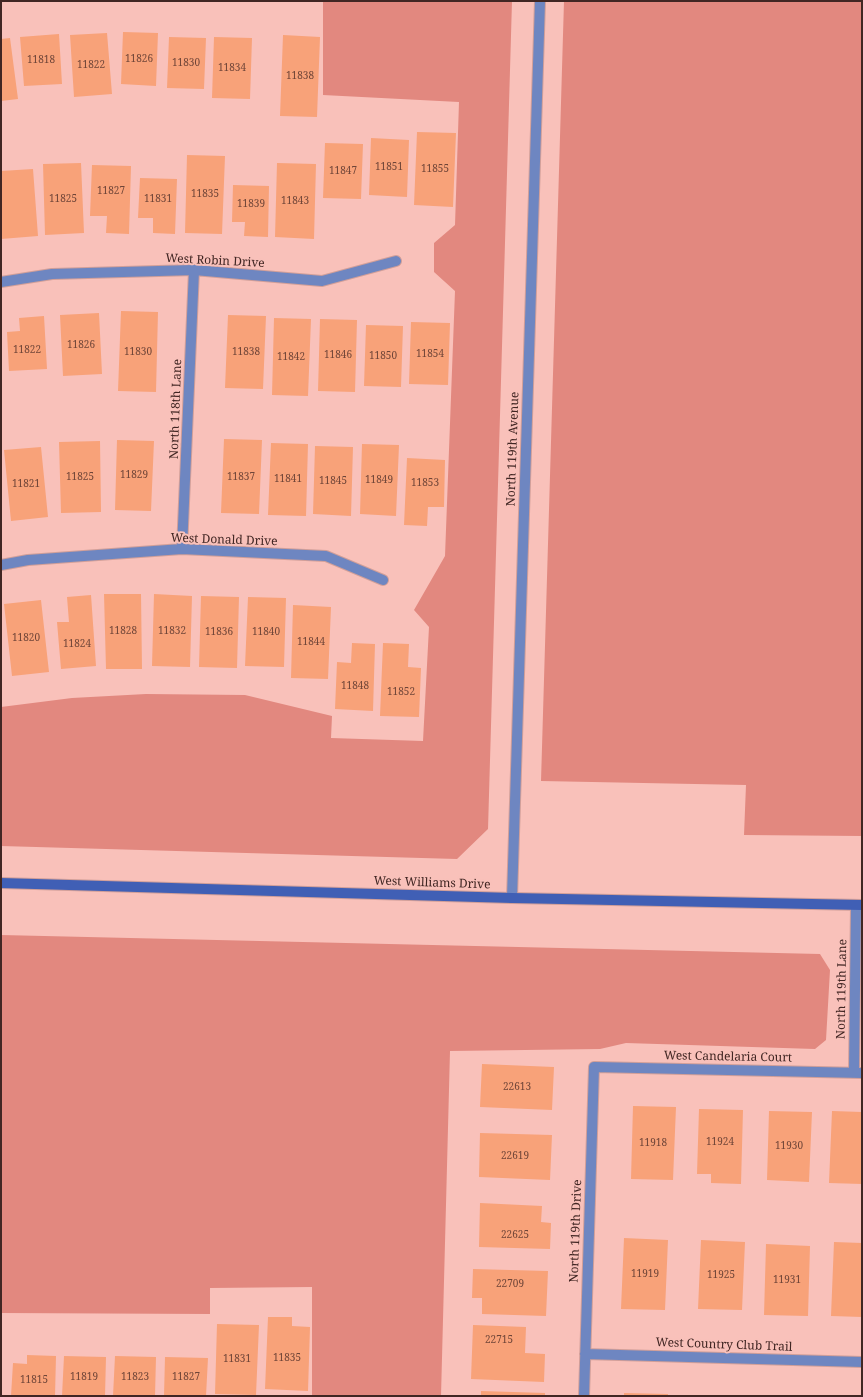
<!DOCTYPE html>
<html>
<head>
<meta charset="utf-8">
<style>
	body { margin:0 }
	#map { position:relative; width:863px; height:1397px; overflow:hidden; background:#f9c1ba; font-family:"Noto Serif",serif }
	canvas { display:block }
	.frame { position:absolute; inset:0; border:2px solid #412623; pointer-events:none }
</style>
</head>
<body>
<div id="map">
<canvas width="863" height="1397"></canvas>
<div class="frame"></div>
</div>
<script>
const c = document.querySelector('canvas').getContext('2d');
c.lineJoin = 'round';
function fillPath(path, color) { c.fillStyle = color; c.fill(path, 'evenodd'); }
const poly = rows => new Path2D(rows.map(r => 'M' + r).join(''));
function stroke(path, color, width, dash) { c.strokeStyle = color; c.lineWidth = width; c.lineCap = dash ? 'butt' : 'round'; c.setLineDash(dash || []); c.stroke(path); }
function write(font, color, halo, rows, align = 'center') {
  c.font = font + ' "Noto Serif",serif'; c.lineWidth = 4; c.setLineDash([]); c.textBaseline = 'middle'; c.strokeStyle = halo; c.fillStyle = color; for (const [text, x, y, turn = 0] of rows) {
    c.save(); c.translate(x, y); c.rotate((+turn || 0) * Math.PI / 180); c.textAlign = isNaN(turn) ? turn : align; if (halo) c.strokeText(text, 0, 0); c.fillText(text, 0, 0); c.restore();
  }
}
fillPath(poly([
	[323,1,512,1,488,829,457,859,1,846,1,707,72,698,146,694,245,695,332,716,331,738,423,741,429,627,414,610,445,556,455,291,434,272,434,243,455,225,459,102,323,95],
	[564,1,862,1,862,836,744,835,746,785,541,781],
	[1,935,820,954,830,970,826,1040,815,1049,626,1043,600,1049,450,1051,441,1396,312,1396,312,1287,210,1288,210,1314,1,1313]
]), '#e2887f');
fillPath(poly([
	[123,32,158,33,156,86,121,84],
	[107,33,112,94,74,97,70,35],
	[59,34,62,84,24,86,20,37],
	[283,35,320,37,317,117,280,116],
	[169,37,206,38,204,89,167,88],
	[214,37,252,38,250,99,212,98],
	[10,38,18,99,1,101,1,39],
	[417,132,456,133,453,207,414,205],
	[371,138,409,140,407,197,369,195],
	[325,143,363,144,361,199,323,198],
	[187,155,225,156,222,234,185,233],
	[81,163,84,233,45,235,43,164],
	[277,163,316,164,314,239,275,237],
	[92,165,131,166,129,234,106,233,107,216,90,216],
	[33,169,38,236,1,239,1,171],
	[140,178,177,179,175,234,153,233,153,218,138,218],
	[233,185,269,186,268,237,244,236,245,222,232,222],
	[121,311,158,312,156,392,118,391],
	[99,313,102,374,63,376,60,315],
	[228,315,266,316,263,389,225,388],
	[44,316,47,369,9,371,7,332,20,331,19,318],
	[274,318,311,319,308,396,272,395],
	[320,319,357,320,355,392,318,391],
	[411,322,450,323,448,385,409,384],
	[366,325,403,326,401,387,364,386],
	[224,439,262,440,259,514,221,513],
	[117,440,154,441,151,511,115,510],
	[100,441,101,512,61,513,59,442],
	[271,443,308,444,306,516,268,515],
	[362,444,399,445,396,516,360,514],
	[315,446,353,447,351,516,313,514],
	[41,447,48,517,11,521,4,450],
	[407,458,445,460,444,507,428,507,427,526,404,525],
	[104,594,141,594,142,669,106,669],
	[154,594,192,596,190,667,152,666],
	[91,595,96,666,61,669,57,622,69,622,67,597],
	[201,596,239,597,237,668,199,667],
	[248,597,286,598,284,667,245,666],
	[41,600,49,672,12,676,4,604],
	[293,605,331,607,328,679,291,678],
	[352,643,375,644,373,711,335,709,337,662,351,663],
	[383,643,409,644,408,667,421,668,419,717,380,716],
	[482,1064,554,1067,552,1110,480,1107],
	[633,1106,676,1107,673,1180,631,1179],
	[699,1109,743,1110,741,1184,711,1183,711,1174,697,1174],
	[769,1111,812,1112,809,1182,767,1180],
	[832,1111,862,1112,862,1184,829,1183],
	[480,1133,552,1135,550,1180,479,1177],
	[480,1203,542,1206,541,1222,551,1223,550,1249,479,1247],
	[624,1238,668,1240,665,1310,621,1309],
	[701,1240,745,1242,742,1310,698,1309],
	[834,1242,862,1243,862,1317,831,1316],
	[766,1244,810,1246,808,1316,764,1315],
	[473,1269,548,1271,546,1316,482,1314,482,1298,472,1298],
	[268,1317,292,1317,292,1326,310,1327,308,1391,265,1389],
	[217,1324,259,1325,256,1395,215,1394],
	[473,1325,526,1327,525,1353,545,1354,544,1382,471,1379],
	[27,1355,56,1356,55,1396,11,1396,13,1363,27,1364],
	[64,1356,106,1357,105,1396,62,1396],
	[115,1356,156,1357,155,1396,113,1396],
	[165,1357,208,1358,206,1396,164,1396],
	[481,1391,545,1393,545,1396,481,1396],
	[624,1393,668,1394,668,1396,624,1396]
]), '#f8a279');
const minor = poly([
	[1,282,52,274,194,270,322,281,396,261],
	[182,549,194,270],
	[1,565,28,560,182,549,326,556,383,580],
	[854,1073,856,905],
	[585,1354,862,1362],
	[584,1396,594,1067,862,1073]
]);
const tertiary = poly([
	[512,898,540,1]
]);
const secondary = poly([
	[1,883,512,898,862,905]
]);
stroke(minor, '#d19f99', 12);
stroke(tertiary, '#d19f99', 12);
stroke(secondary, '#d19f99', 12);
stroke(minor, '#6e86c1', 10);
stroke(tertiary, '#6e86c1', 10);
stroke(secondary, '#405fb5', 10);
write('10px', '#6f4538', null, [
	["11826",139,59],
	["11818",41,60],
	["11830",186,63],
	["11822",91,65],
	["11834",232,68],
	["11838",300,76],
	["11851",389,167],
	["11855",435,169],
	["11847",343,171],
	["11827",111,191],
	["11835",205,194],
	["11825",63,199],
	["11831",158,199],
	["11843",295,201],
	["11839",251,204],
	["11826",81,345],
	["11822",27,350],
	["11830",138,352],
	["11838",246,352],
	["11854",430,354],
	["11846",338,355],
	["11850",383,356],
	["11842",291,357],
	["11829",134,475],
	["11825",80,477],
	["11837",241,477],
	["11841",288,479],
	["11849",379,480],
	["11845",333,481],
	["11853",425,483],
	["11821",26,484],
	["11828",123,631],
	["11832",172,631],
	["11836",219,632],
	["11840",266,632],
	["11820",26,638],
	["11844",311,642],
	["11824",77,644],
	["11848",355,686],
	["11852",401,692],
	["22613",517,1087],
	["11924",720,1142],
	["11918",653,1143],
	["11930",789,1146],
	["22619",515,1156],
	["22625",515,1235],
	["11919",645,1274],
	["11925",721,1275],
	["11931",787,1280],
	["22709",510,1284],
	["22715",499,1340],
	["11835",287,1358],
	["11831",237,1359],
	["11819",84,1377],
	["11823",135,1377],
	["11827",186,1377],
	["11815",34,1380]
]);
write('12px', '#412623', '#f9c1ba', [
	["West Robin Drive",215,261,3],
	["North 118th Lane",176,409,-88],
	["North 119th Avenue",513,449,-88],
	["West Donald Drive",224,540,2],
	["West Williams Drive",432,883,2],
	["North 119th Lane",842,989,-89],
	["West Candelaria Court",728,1057,1],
	["North 119th Drive",576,1231,-88],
	["West Country Club Trail",724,1345,2]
]);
</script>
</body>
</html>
